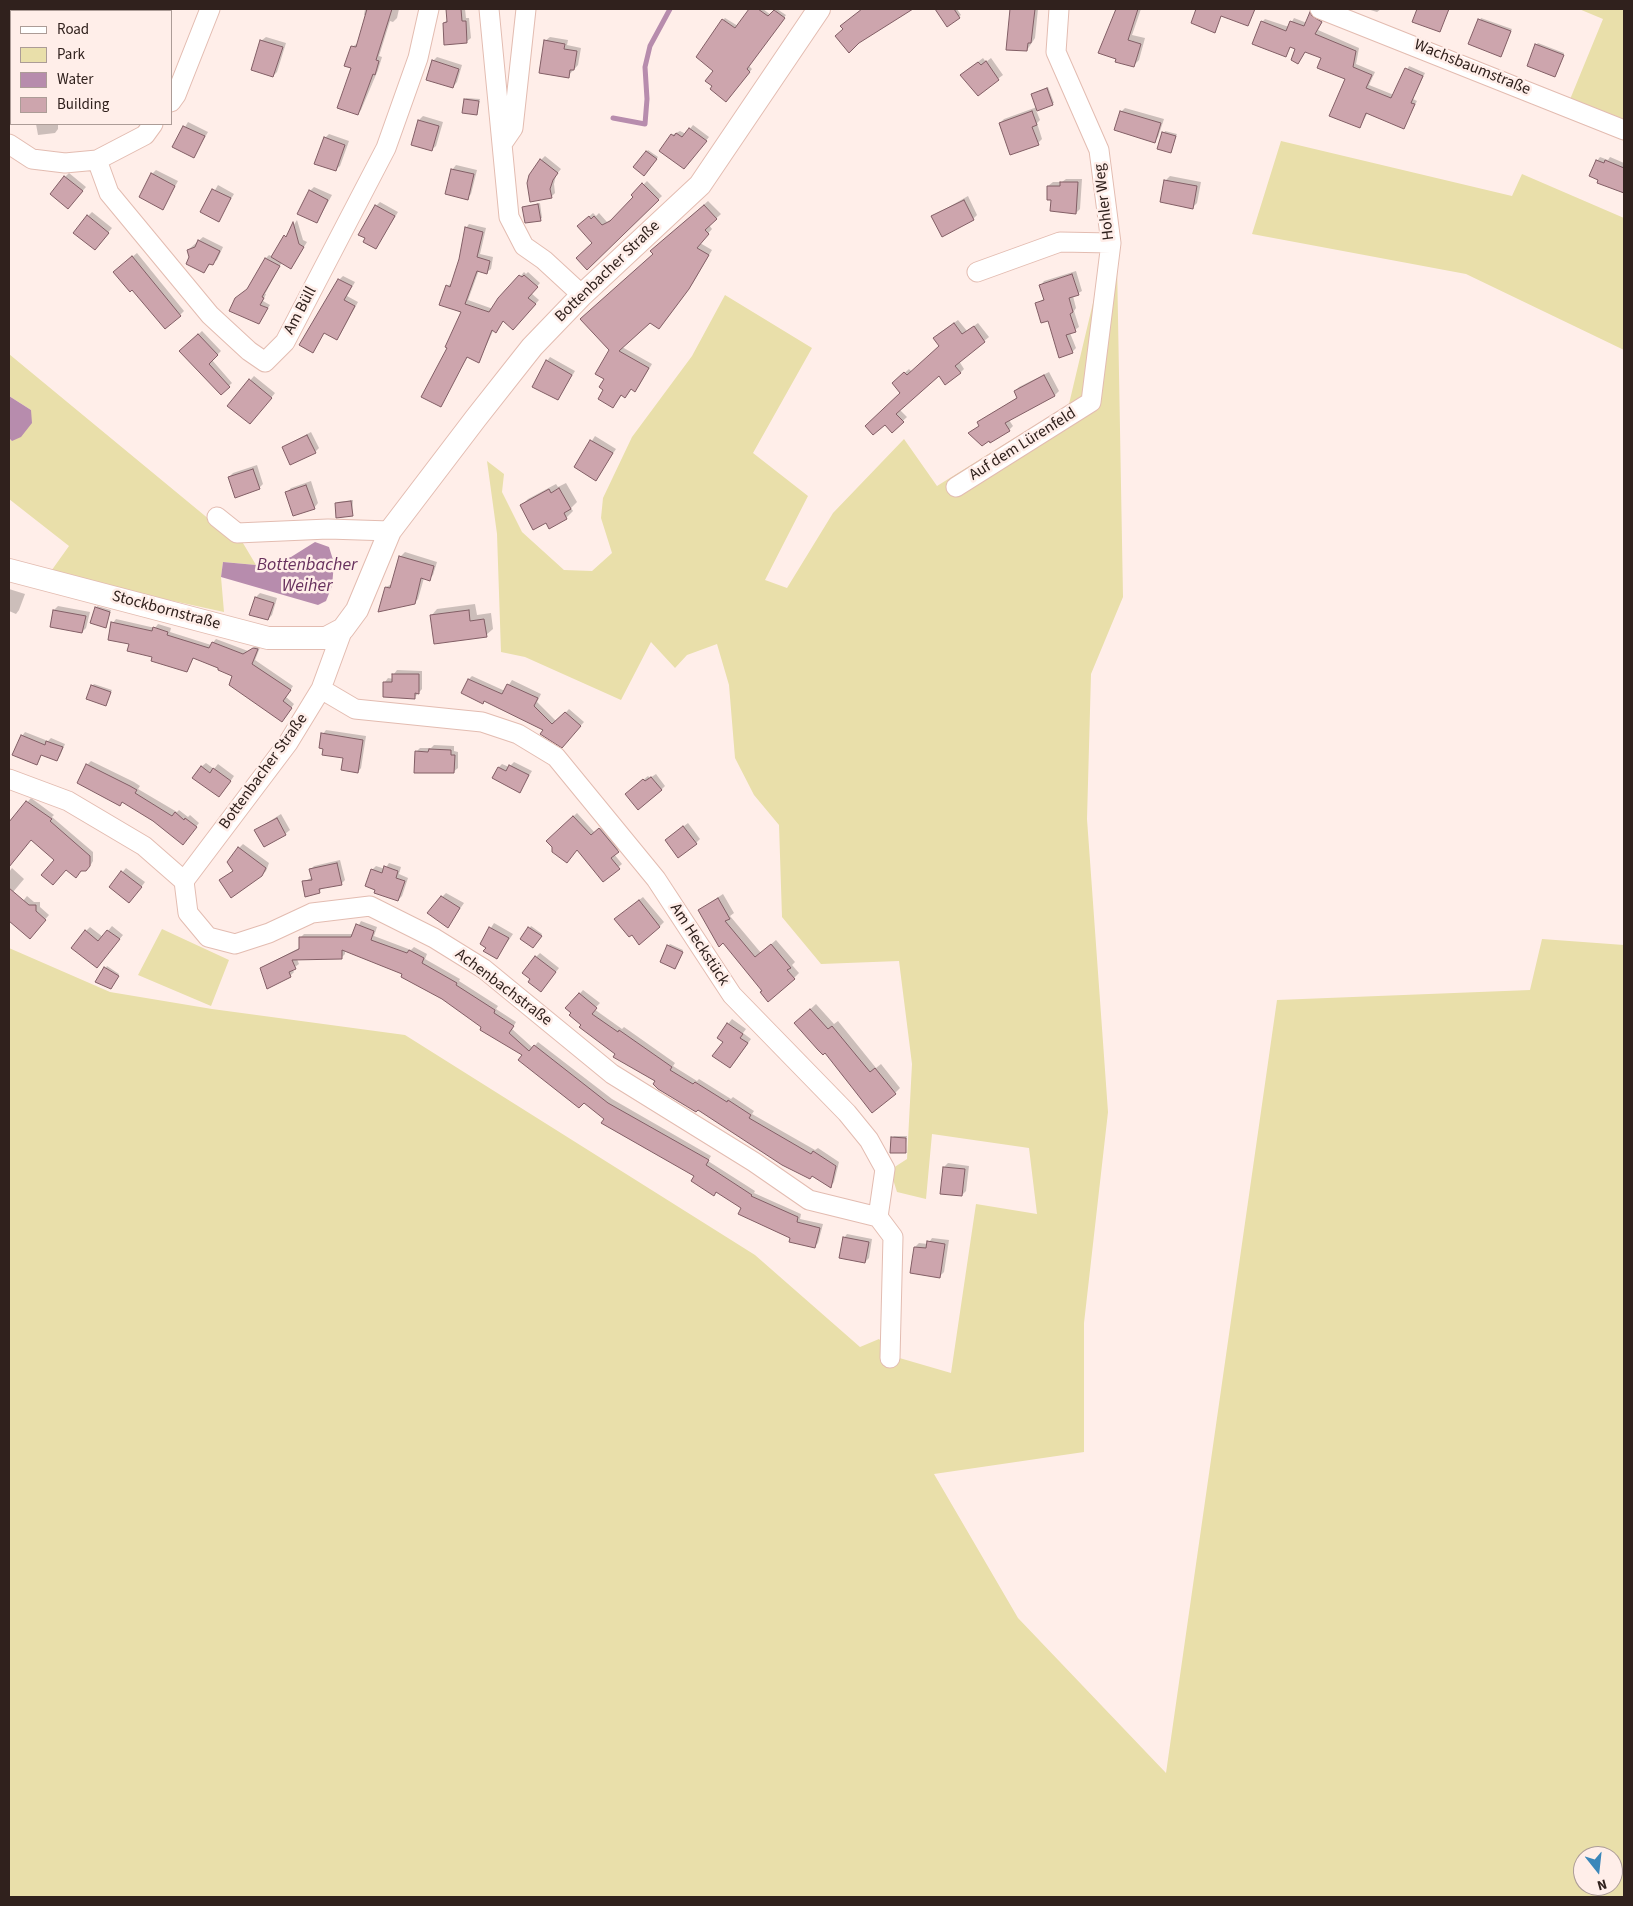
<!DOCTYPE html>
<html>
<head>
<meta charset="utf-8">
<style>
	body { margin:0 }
	#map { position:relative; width:1633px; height:1906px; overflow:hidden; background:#ffeee9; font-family:"Source Sans 3",sans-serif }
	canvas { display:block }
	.frame { position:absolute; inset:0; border:10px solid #30211d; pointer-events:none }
	.legend { position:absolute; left:10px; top:10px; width:162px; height:115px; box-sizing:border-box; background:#ffeee9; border:1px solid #ac9c97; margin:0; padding:6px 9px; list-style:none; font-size:15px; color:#30211d }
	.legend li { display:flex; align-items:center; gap:10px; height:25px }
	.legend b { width:25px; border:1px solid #ac9c97 }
	.north { position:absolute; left:1573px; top:1846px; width:50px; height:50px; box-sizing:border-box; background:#ffeee9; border:1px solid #ac9c97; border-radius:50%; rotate:164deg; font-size:14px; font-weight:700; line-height:20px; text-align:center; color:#30211d }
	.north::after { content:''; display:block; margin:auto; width:18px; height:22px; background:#3b87ba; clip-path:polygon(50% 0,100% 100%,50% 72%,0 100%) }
</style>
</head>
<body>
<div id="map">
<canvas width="1633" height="1906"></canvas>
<div class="frame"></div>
<ul class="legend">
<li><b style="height:6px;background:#fff"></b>Road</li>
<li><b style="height:14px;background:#e9dfaa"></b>Park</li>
<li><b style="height:14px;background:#b78cad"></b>Water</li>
<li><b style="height:14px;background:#cda5ad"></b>Building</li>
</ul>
<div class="north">N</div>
</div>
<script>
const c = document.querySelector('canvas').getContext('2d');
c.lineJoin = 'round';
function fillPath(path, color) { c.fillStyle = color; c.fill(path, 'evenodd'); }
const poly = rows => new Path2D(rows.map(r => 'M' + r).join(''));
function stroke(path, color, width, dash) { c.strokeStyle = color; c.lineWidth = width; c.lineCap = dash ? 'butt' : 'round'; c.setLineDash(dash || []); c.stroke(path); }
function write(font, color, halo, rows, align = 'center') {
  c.font = font + ' "Source Sans 3",sans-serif'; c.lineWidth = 5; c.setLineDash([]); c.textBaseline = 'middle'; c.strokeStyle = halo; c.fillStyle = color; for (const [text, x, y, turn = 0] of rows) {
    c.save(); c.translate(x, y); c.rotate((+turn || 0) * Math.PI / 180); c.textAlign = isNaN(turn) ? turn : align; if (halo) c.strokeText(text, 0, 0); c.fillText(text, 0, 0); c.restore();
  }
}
fillPath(poly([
	[1579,9,1624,9,1624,141,1564,114,1603,19],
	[1281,141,1512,196,1522,174,1624,218,1624,350,1466,274,1252,234],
	[1116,206,1123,597,1091,674,1087,819,1108,1112,1084,1323,1084,1452,934,1474,1018,1618,1166,1773,1277,1000,1530,990,1542,939,1624,945,1624,1897,9,1897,9,948,110,992,212,1009,405,1035,755,1255,860,1347,879,1339,896,1357,951,1373,976,1204,1037,1214,1029,1148,932,1134,926,1199,897,1192,890,1170,907,1159,912,1064,899,961,821,964,782,917,779,825,754,795,735,758,729,685,717,644,687,655,675,668,651,642,621,700,525,657,501,652,497,534,487,461,504,474,502,492,522,532,564,570,592,571,612,553,601,518,603,498,632,437,692,356,725,295,812,348,753,453,808,496,765,580,787,588,833,513,904,439,937,486,1069,404],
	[1583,1856,1613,1856,1613,1886,1583,1886],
	[9,354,210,520,237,533,256,565,223,562,221,577,224,612,49,574,69,546,9,499,9,438,12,441,31,410,9,396],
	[162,929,229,960,211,1006,138,975]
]), '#e9dfaa');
fillPath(poly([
	[9,396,31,410,32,423,21,437,12,441,9,438],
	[315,542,329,547,334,563,332,586,326,601,318,605,221,577,223,562,256,565,291,557]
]), '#b78cad');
fillPath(poly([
	[9,9,34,9,35,11,11,11,10,24],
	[65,9,81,9,82,11,65,11],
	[122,9,150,9,151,11,122,11],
	[365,9,399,9,397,18,393,22,390,21,379,56,382,57,378,70,361,110,357,114,352,47,358,43,367,15,364,15],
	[447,9,465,9,466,18,469,18,471,38,466,42,444,23,448,19],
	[750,9,763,9,771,15,777,9,786,15,749,66,752,69,728,98,715,71,723,20,725,18,738,26],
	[938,9,957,9,961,15,947,25],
	[1012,9,1038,9,1035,38,1027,50,1007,49],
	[1117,9,1141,9,1132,35,1145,38,1139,60,1133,66,1100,53],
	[1367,9,1381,9,1377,12],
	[1313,11,1324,18,1318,30,1359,48,1356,64,1375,72,1369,85,1394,95,1409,66,1425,73,1413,99,1417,101,1404,127,1368,112,1360,127,1346,78,1322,57,1306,51,1298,62,1297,48,1291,46,1286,55,1262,22,1265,19,1289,27,1294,18,1307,23],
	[1481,18,1512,29,1502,54,1470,44],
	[266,37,286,43,277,72,273,76,261,41],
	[550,37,568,40,567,45,581,48,578,65,568,76,545,41],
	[1538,43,1564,53,1556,74,1536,45],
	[11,55,11,77,9,77,9,56],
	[437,57,462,65,457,82,453,87,433,61],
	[983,58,986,62,991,58,1003,75,978,94,961,75],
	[1048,87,1054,103,1036,110,1040,120,1037,123,1042,139,1038,143,1000,123,1004,119,1037,107,1032,94],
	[466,98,480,99,477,114,465,99],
	[1125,108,1164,119,1158,137,1154,141,1121,112],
	[423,116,443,122,436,146,431,150,412,144,419,120],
	[188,122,208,132,194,156,174,146],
	[36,124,58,124,58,129,55,133,38,135],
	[693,125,709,137,687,164,672,135,680,131,686,134],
	[1165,131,1177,134,1171,151,1159,148],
	[329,134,349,141,340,166,335,170,325,138],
	[648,150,658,157,646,173,635,167],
	[545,156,561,169,556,175,554,184,555,193,551,197,541,160],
	[1600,157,1608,160,1610,157,1624,163,1624,192,1598,182,1597,161],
	[456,165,477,170,471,194,467,198,452,170],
	[156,170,178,181,163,208,152,174],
	[69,173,86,187,72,203,65,177],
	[1170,176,1201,182,1197,203,1193,207,1166,180],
	[1066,179,1082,179,1080,209,1076,213,1052,198,1048,186,1053,182,1062,182],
	[647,181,662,196,587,268,594,243,579,226,593,213,596,216,599,213,607,222,615,217,635,197,633,195],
	[218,185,234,194,218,220,202,212],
	[314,187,332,195,317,222,310,191],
	[968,196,977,215,973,219,933,216],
	[708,201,721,214,709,225,712,229,700,243,712,250,693,283,663,323,659,328,650,321,622,347,652,364,639,386,635,390,632,388,625,396,622,395,613,407,605,389,610,350,656,247],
	[380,202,398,212,376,248,376,206],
	[540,203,542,218,540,219,523,207],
	[92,212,112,228,99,244,88,216],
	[297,220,303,240,307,242,291,268,282,262,265,294,266,294,263,301,270,305,259,323,249,288,266,258,269,255,273,257],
	[469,224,486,228,480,254,493,257,491,269,487,272,479,270,468,300,493,309,524,272,526,274,528,272,540,283,531,293,539,300,517,325,504,320,496,331,494,329,479,361,468,356,440,406,448,347,463,312,447,286,452,283,461,259,466,228],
	[203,237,223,247,217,260,211,263,204,272,191,257,188,250],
	[137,253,184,311,180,315,132,288,119,268],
	[1076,271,1082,291,1073,296,1076,308,1074,311,1079,327,1070,333,1076,348,1072,352,1036,304,1045,298,1041,285,1044,281],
	[343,276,355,282,347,296,358,302,340,335,336,338,325,332,312,351,339,280],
	[958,320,967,331,978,323,989,337,959,361,964,369,960,373,940,374,900,410,907,417,892,431,885,423,901,393,893,383,909,369,912,372,940,346,938,334],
	[202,331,221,351,212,360,232,383,221,393,181,351],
	[550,357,575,371,558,399,547,361],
	[1049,372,1059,391,1055,395,1009,420,1013,426,1009,430,980,425,983,419,1018,397,1015,391,1019,387],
	[254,376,275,393,254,419,229,405],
	[311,432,319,448,315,452,283,447],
	[595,436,616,449,596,479,575,467],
	[257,465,263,484,259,488,229,477,233,473],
	[311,481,318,503,314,508,287,492,291,488],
	[566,483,577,502,571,508,573,511,566,518,549,527,546,521,522,505,528,499,556,484,558,487],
	[353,500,352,515,336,504,338,502],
	[405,552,437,562,433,575,429,579,424,578,418,599,414,603,386,587,392,584,400,557],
	[9,589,25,594,19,610,16,614,9,611],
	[260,593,277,598,272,615,268,619,256,597],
	[475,604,477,615,491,613,493,629,486,635,431,616,437,609],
	[58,606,90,612,86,628,82,632,54,610],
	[97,606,111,610,106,626,96,608],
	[116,619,155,628,158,624,171,628,170,632,211,645,216,639,248,651,258,645,261,645,255,660,293,686,286,697,294,704,285,717,234,676,194,657,187,671,154,656,131,643,113,623],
	[397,670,422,671,422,689,414,698,385,682,388,678,394,679,394,674],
	[472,676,505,691,512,680,541,694,537,702,557,722,569,709,584,722,566,742,485,700,483,703,469,679],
	[94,684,112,690,106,704,92,686],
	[326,730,366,736,361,768,358,772,323,734],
	[25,732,48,741,51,738,65,744,60,756,57,760,42,754,37,764,22,736],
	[434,745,454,746,454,751,458,752,458,768,453,772,416,752,420,748,431,748],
	[91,761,134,782,140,786,138,789,177,812,179,810,188,817,190,815,199,823,186,839,87,765],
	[514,762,532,771,519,792,499,767,502,764,509,767],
	[206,763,214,769,218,764,234,776,223,792,201,767],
	[656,774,665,786,661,790,631,790,648,776,650,778],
	[31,798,54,815,52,817,93,852,93,861,90,866,82,870,56,859,31,839,13,860,9,856,9,820,11,821],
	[577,813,595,833,604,825,621,847,614,854,622,864,603,880,577,849,553,847,548,841],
	[281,814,290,830,285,834,256,830],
	[688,823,700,839,696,843,671,836],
	[243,844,269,863,266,871,262,875,221,880,234,870,239,848],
	[340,860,345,880,341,884,323,887,319,892,303,882,313,877,311,869,314,866],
	[389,863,401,867,399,874,408,878,402,896,398,900,372,870,376,866,385,869],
	[12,868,24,879,13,892,9,888,9,872],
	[126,868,145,882,133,898,110,887],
	[446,893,464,903,448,926,442,897],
	[723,894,734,913,730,916,761,953,776,940,795,962,792,965,799,973,794,978,763,991,699,910],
	[27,896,34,902,40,902,40,907,49,915,30,937,9,919],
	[643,897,664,922,660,926,620,915],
	[361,921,377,927,374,936,411,950,414,947,427,954,425,959,460,979,459,981,498,1006,496,1009,516,1022,512,1029,533,1048,538,1042,612,1099,711,1156,708,1161,755,1191,754,1193,801,1214,800,1219,823,1224,818,1243,814,1247,791,1237,606,1118,524,1055,404,973,345,950,345,954,341,958,297,959,299,964,292,969,294,972,290,976,268,987,261,968,301,947,300,938,304,934,354,934],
	[494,923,513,934,497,957,481,944],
	[112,926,123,935,101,962,86,931,90,927,103,937],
	[531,926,542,934,535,945,522,939],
	[670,944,683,950,677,965,668,946],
	[540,953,559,968,545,986,536,957],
	[107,966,119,974,112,986,97,982],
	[583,990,600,1003,594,1009,622,1029,624,1027,675,1063,673,1066,697,1081,699,1079,731,1099,733,1097,754,1111,752,1114,815,1150,818,1148,839,1162,834,1182,831,1186,657,1081,617,1053,583,1025,567,1008],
	[816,1004,834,1024,838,1021,876,1068,881,1064,900,1088,895,1093,825,1051,801,1018],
	[732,1019,746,1029,743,1033,751,1039,734,1063,724,1042,718,1037],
	[894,1136,907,1136,905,1152,892,1138],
	[948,1163,969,1166,966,1191,962,1195,944,1167],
	[847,1234,872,1239,869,1258,865,1262,844,1238],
	[932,1238,949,1240,944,1272,940,1276,915,1247,919,1243,928,1244]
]), '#0003');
stroke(poly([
	[613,118,645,124,647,99,645,67,650,46,670,9]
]), '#b78cad', 5);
const building = poly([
	[367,9,392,9,376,60,379,61,375,75,373,74,358,115,337,108,351,68,344,66,351,46,356,47,367,9],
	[446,9,461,9,462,21,466,21,467,43,444,45,443,23,447,22,446,9],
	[749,9,758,9,768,16,774,10,785,18,747,69,750,72,726,102,710,89,712,86,705,81,713,71,696,57,722,19,735,28,749,9],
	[862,9,913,9,859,43,849,53,835,36,843,29,840,26,862,9],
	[935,9,954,9,960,18,947,27,935,9],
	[1010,9,1035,9,1031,43,1028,43,1027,51,1006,50,1010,9],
	[1116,9,1138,9,1128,40,1141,44,1134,67,1115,62,1116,59,1098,53,1116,9],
	[1196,9,1255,9,1248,26,1221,16,1215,33,1191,23,1196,9],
	[1417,9,1449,9,1440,32,1412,22,1417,9],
	[1310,12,1312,16,1322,22,1315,34,1356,51,1353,67,1372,75,1366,88,1391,98,1405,68,1423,76,1411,103,1415,104,1404,129,1366,113,1360,128,1329,116,1345,79,1317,68,1321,58,1305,52,1298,64,1291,60,1295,49,1290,47,1286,57,1252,44,1261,21,1286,31,1290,21,1304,26,1310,12],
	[1478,19,1511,31,1501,57,1468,44,1478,19],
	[260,40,283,47,273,77,251,70,260,40],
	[544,40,565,44,564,49,577,51,574,70,570,70,569,78,539,73,544,40],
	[1535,44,1564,55,1555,77,1527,66,1535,44],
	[432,60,459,69,453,88,426,80,432,60],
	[986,61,999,80,978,96,960,75,978,62,981,65,986,61],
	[1047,88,1053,105,1037,111,1031,94,1047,88],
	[464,99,479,101,477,115,462,113,464,99],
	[1032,111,1037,125,1032,127,1039,145,1010,155,999,123,1032,111],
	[1120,111,1161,123,1155,143,1114,130,1120,111],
	[418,120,439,126,432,151,411,145,418,120],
	[183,126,205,136,194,158,172,147,183,126],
	[689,128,707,141,684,169,659,151,671,134,674,136,676,133,682,137,689,128],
	[1162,132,1176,136,1171,153,1157,149,1162,132],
	[324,137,345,145,336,171,314,164,324,137],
	[646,151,657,159,644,176,633,167,646,151],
	[540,159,558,173,553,180,550,189,552,198,530,202,527,183,529,175,540,159],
	[1596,160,1604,163,1605,160,1624,168,1624,193,1597,183,1598,180,1589,176,1596,160],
	[451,169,474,174,468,200,445,194,451,169],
	[151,173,175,186,163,210,139,197,151,173],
	[64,176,83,191,68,209,50,194,64,176],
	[1164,180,1197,186,1193,209,1160,202,1164,180],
	[1060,182,1078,182,1076,214,1050,211,1051,200,1047,200,1047,186,1060,186,1060,182],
	[642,183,659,200,587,270,576,258,592,243,577,226,589,216,591,219,594,216,602,225,610,221,633,197,631,195,642,183],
	[212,189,231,198,219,222,200,212,212,189],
	[309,190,328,200,317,223,297,214,309,190],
	[964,200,974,220,942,237,931,216,964,200],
	[538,204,541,221,525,223,522,207,538,204],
	[375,205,395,216,376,249,363,242,365,238,358,235,375,205],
	[704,205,717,219,705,230,709,234,697,248,709,255,689,289,659,329,650,323,619,351,649,368,635,392,631,389,625,398,621,395,613,408,598,399,603,390,599,387,604,379,595,374,609,350,580,319,653,254,650,251,704,205],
	[87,215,109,233,95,250,73,233,87,215],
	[293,222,299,244,304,247,291,269,271,257,284,235,286,237,293,222],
	[465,227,483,232,477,257,490,261,487,274,477,271,465,304,489,312,498,298,519,275,522,277,524,275,538,287,528,298,536,304,513,330,503,321,496,333,492,330,479,363,467,357,441,407,421,397,447,348,445,347,461,312,439,305,446,285,450,287,459,259,465,227],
	[198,240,220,251,213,265,209,264,204,273,186,264,189,257,187,250,195,247,198,240],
	[132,256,181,316,165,329,132,290,130,292,113,272,132,256],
	[265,258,280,266,262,297,264,298,260,305,268,308,259,324,229,311,235,298,247,289,265,258],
	[1072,274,1079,295,1069,298,1073,312,1070,314,1076,332,1066,335,1073,353,1059,358,1048,321,1041,323,1035,303,1044,300,1039,285,1072,274],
	[338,279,352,286,344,300,355,306,337,340,324,333,313,353,299,345,338,279],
	[954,323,962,334,974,326,985,342,955,366,961,373,945,385,939,376,896,414,904,422,892,433,885,425,873,435,865,426,900,393,892,383,904,372,907,375,939,346,933,338,954,323],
	[198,334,218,355,209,364,230,387,221,395,179,351,198,334],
	[546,360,572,375,558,400,532,387,546,360],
	[1044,375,1055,396,1005,423,1010,431,990,443,989,441,982,446,968,433,979,426,977,422,1017,398,1014,391,1044,375],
	[249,379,272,398,250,424,227,406,249,379],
	[307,435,316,453,290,465,282,447,307,435],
	[590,440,613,453,596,481,574,467,590,440],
	[253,469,260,489,235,498,228,477,253,469],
	[306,485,315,509,293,516,285,492,306,485],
	[559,488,571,509,564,513,567,519,549,529,546,523,533,530,520,505,549,489,551,493,559,488],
	[351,501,353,516,336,518,335,503,351,501],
	[399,556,434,566,430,581,421,578,415,604,378,612,385,587,390,588,399,556],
	[255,597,274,603,268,620,249,615,255,597],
	[95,607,110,612,106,628,90,623,95,607],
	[53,610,86,616,82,633,50,627,53,610],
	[469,610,470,621,484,619,487,637,434,644,430,615,469,610],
	[111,622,152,631,153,627,168,632,167,635,209,648,212,642,243,654,253,648,258,649,252,664,291,690,283,701,292,708,282,722,229,685,232,676,218,670,218,668,193,658,187,672,151,661,152,657,127,651,129,644,108,640,111,622],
	[392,674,419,674,419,694,415,693,415,699,383,697,383,682,392,682,392,674],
	[468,679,502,694,507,684,538,698,534,706,552,724,565,712,581,726,562,748,540,734,543,730,484,701,483,704,461,693,468,679],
	[91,685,111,692,106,706,86,699,91,685],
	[321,733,363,740,358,773,341,770,343,758,322,755,323,749,319,748,321,733],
	[21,735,45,745,46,741,63,747,57,761,41,755,37,765,12,755,21,735],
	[429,749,451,750,451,755,455,755,454,773,414,773,415,751,428,752,429,749],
	[86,764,130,786,137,790,135,793,172,816,175,812,184,820,185,818,197,827,183,845,153,821,122,802,120,806,77,783,86,764],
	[509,765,529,775,520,793,492,778,498,767,506,771,509,765],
	[201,766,210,773,213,768,231,781,219,797,192,778,201,766],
	[651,777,662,790,638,810,625,794,643,779,645,781,651,777],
	[26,801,52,819,50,821,90,856,90,866,86,871,81,871,76,878,66,870,53,885,41,875,54,860,31,840,9,867,9,822,26,801],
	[573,816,591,835,599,828,619,852,611,858,620,869,603,882,577,850,567,863,552,852,552,847,546,841,573,816],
	[277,818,286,835,264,847,254,830,277,818],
	[683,826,697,844,678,858,665,840,683,826],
	[238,847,266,868,262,876,231,898,219,880,233,871,227,862,238,847],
	[337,863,342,885,319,889,320,893,305,897,302,881,312,880,309,869,337,863],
	[384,866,398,871,396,878,405,881,398,901,374,893,375,890,365,886,371,869,382,873,384,866],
	[121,871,142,887,129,903,109,887,121,871],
	[9,888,29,905,36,905,36,911,46,920,30,939,9,921,9,888],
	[441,896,460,908,448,928,427,913,441,896],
	[718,898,730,919,725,921,755,957,771,944,791,968,787,970,795,979,768,1002,760,992,762,991,723,943,719,947,698,910,718,898],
	[639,900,660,927,639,945,632,935,629,937,614,919,639,900],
	[356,924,374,931,371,940,407,953,409,950,424,958,422,963,457,983,456,985,495,1010,494,1013,514,1026,509,1033,529,1051,534,1045,608,1103,709,1160,706,1165,752,1195,751,1196,798,1217,797,1222,820,1228,815,1248,789,1242,790,1238,738,1214,741,1208,716,1192,714,1196,691,1181,694,1176,601,1123,604,1119,584,1103,579,1108,518,1060,522,1055,480,1030,481,1027,442,999,401,977,402,974,342,950,342,959,292,960,296,969,289,972,291,977,267,989,260,968,299,949,299,937,351,937,356,924],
	[489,927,509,938,497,959,483,951,486,948,480,944,489,927],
	[528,927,542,936,533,948,520,939,528,927],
	[85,930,98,941,107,930,120,939,97,968,71,948,85,930],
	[667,945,683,952,675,969,660,962,667,945],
	[535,956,556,972,541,992,528,982,530,979,522,973,535,956],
	[104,967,119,976,111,989,95,982,104,967],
	[579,993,597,1008,592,1014,618,1032,619,1030,672,1067,670,1070,693,1084,695,1082,727,1102,728,1100,751,1115,749,1118,811,1154,813,1151,836,1166,831,1188,812,1176,810,1179,782,1165,698,1110,696,1112,658,1089,653,1084,655,1081,613,1057,615,1054,579,1027,581,1025,569,1015,571,1013,565,1008,579,993],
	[810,1009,828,1029,832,1026,870,1072,875,1068,896,1094,872,1113,825,1053,823,1055,818,1050,794,1023,810,1009],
	[727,1023,743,1034,740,1038,748,1043,730,1068,712,1056,723,1042,717,1038,727,1023],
	[891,1137,906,1138,906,1153,890,1153,891,1137],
	[943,1167,965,1169,962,1196,940,1194,943,1167],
	[843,1237,869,1242,865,1263,839,1258,843,1237],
	[927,1241,945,1244,940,1278,910,1273,914,1247,926,1248,927,1241]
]);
fillPath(building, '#cda5ad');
stroke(building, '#825e65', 1);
const minor = poly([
	[489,9,509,217,524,246,544,260,582,295],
	[1320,9,1624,130],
	[171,102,176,95,210,9],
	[9,144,32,159,65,163,97,160,145,135,153,124],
	[502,144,513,128,526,9],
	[97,160,109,193,210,315,249,351,265,362,285,342,386,148,418,58,429,9],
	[977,272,1060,242,1111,243],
	[956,487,1091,402,1111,243,1099,150,1056,52,1059,9],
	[217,517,237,533,328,529,390,531],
	[321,689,355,709,482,722,518,734,556,757,656,879,732,995,847,1113,869,1140,885,1169,878,1217,893,1237,890,1358],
	[9,779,68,801,144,846,184,881,188,913,208,937,235,944,269,933,312,913,370,906,434,938,484,969,612,1074,754,1162,809,1200,878,1217],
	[184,881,288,743,321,689,343,629]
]);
const tertiary = poly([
	[9,570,268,638,326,638,343,629,357,610,390,531,476,418,532,347,582,295,700,185,819,9]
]);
stroke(minor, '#e3bcb1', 21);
stroke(tertiary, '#e3bcb1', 24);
stroke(minor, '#fff', 19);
stroke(tertiary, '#fff', 22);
write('16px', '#30211d', '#ffeee9', [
	["Wachsbaumstraße",1472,68,22],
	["Hohler Weg",1105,202,-97],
	["Bottenbacher Straße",608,272,-44],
	["Am Büll",301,311,-62],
	["Auf dem Lürenfeld",1023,445,-32],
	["Stockbornstraße",166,611,15],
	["Bottenbacher Straße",264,772,-54],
	["Am Heckstück",699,945,57],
	["Achenbachstraße",503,988,37]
]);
write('italic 18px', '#67305d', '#ffeee9', [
	["Bottenbacher",307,566],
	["Weiher",307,587]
]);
</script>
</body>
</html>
